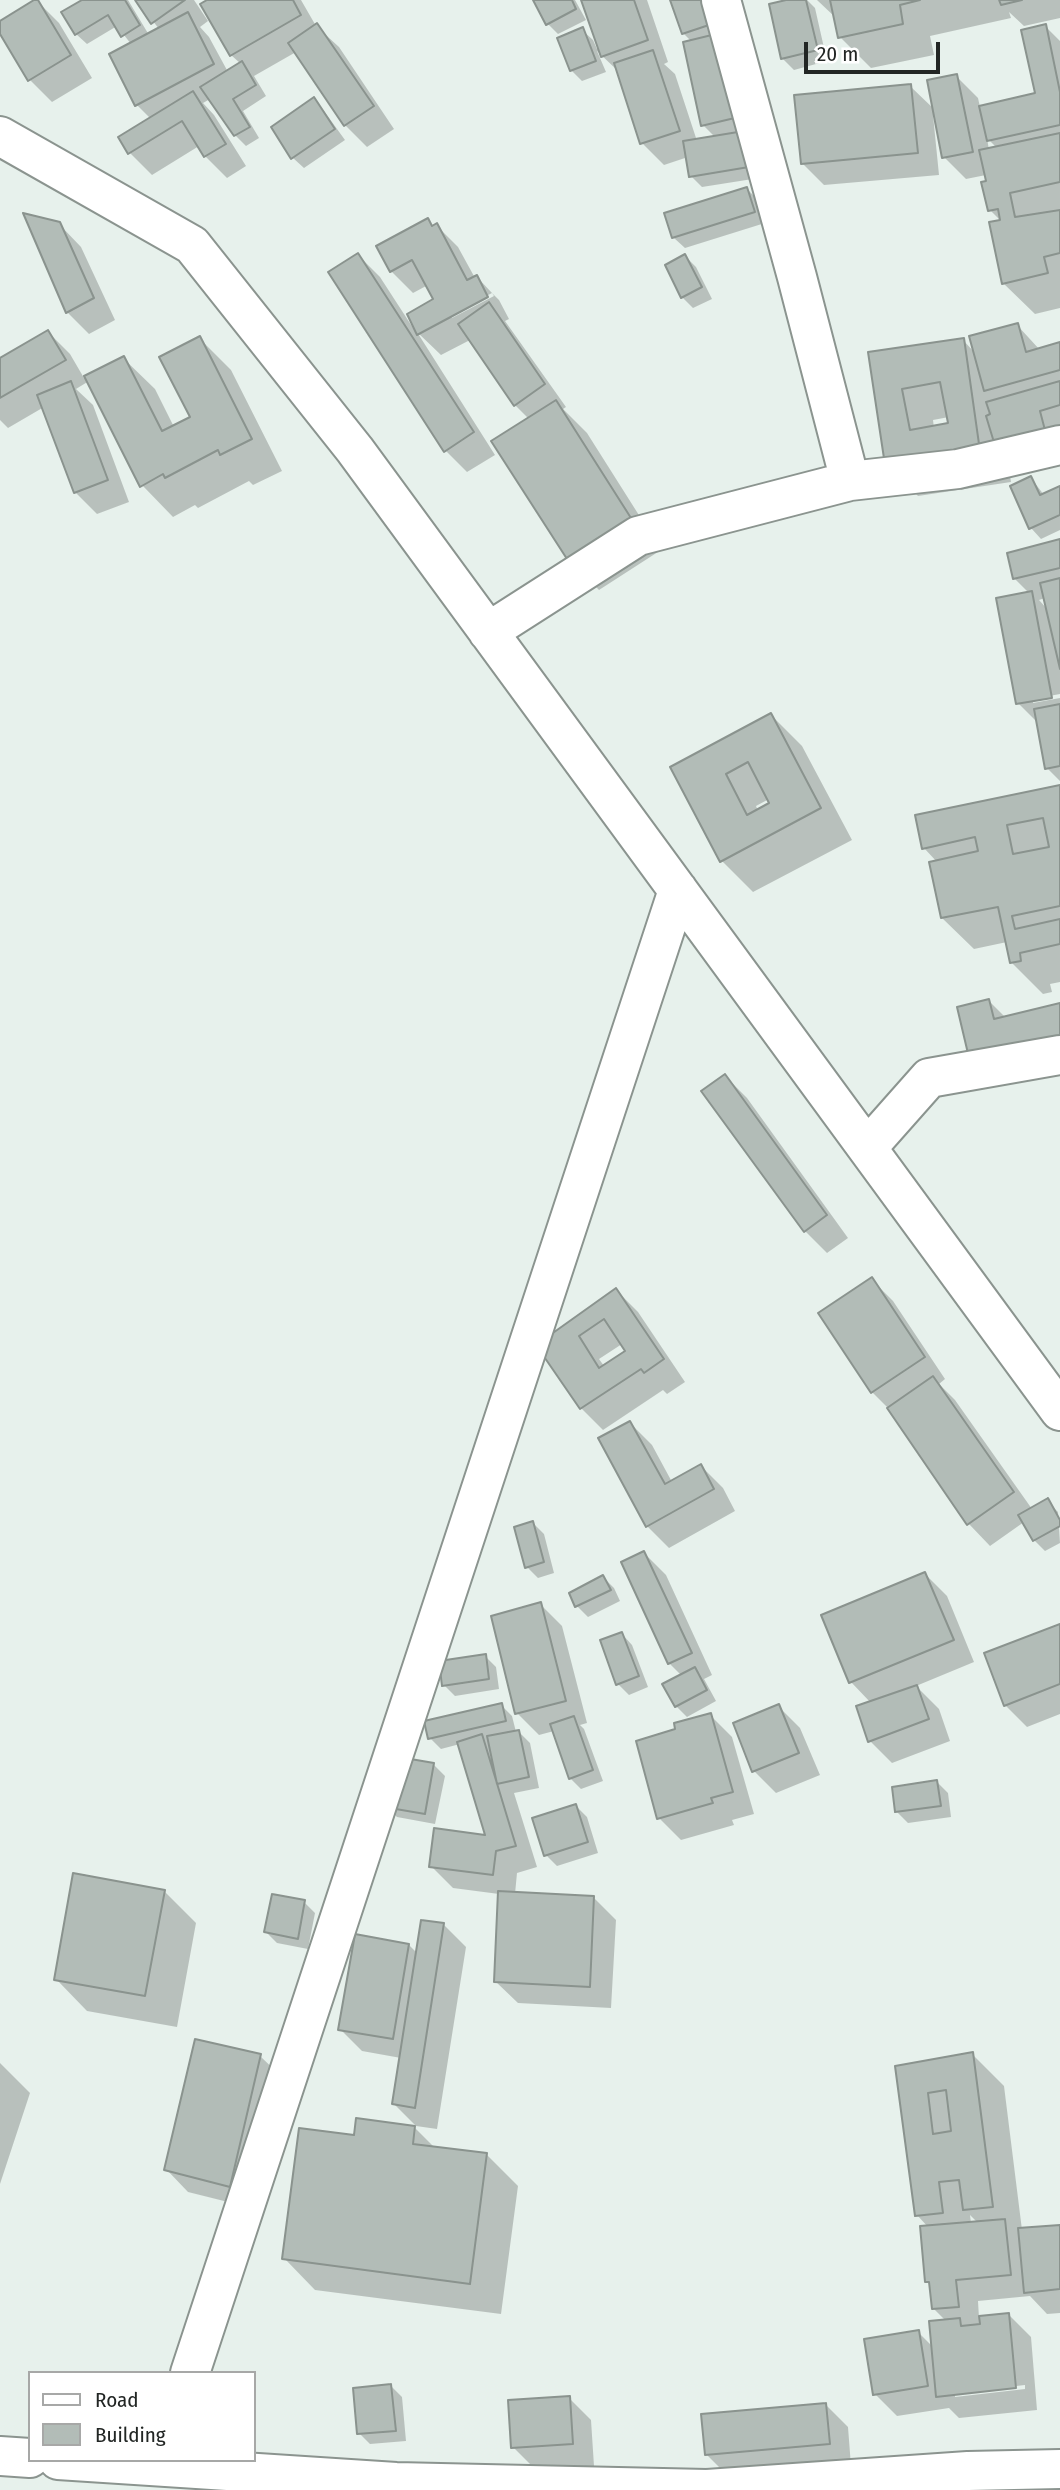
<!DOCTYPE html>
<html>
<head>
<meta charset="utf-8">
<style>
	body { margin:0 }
	#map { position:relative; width:1060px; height:2490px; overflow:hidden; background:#e7f1ec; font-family:"Fira Sans Condensed",sans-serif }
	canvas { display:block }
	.legend { position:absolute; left:28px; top:2371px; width:228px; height:91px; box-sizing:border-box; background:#fff; border:2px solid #a7a8a7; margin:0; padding:9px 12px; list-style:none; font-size:21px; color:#222624 }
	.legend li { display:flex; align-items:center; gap:14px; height:35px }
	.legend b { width:35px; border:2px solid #a7a8a7 }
	.scale { position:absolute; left:804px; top:42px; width:136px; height:32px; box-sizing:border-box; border:4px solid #222624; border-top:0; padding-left:9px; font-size:21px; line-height:24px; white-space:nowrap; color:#222624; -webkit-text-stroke:5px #fff; paint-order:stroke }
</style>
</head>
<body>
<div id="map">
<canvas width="1060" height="2490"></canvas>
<ul class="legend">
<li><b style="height:9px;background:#fff"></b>Road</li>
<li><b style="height:19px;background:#b2bcb7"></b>Building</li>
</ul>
<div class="scale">20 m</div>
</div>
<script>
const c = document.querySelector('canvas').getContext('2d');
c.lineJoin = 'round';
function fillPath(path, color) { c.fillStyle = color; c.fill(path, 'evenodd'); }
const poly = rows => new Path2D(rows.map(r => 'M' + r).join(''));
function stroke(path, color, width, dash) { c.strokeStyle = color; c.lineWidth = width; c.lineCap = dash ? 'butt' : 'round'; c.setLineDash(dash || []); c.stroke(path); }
fillPath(poly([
	[84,0,128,0,149,35,159,29,137,0,194,0,208,21,200,27,209,37,228,72,241,64,231,55,210,0,301,0,316,26,339,47,394,129,367,147,345,125,296,52,254,76,266,96,243,111,259,138,246,146,235,135,210,99,203,103,214,115,246,166,227,178,205,156,199,146,152,175,130,153,121,138,151,119,137,105,131,44,117,26,87,44,76,34],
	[535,0,575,0,586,20,558,34,548,24],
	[583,0,647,0,668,62,664,64,675,74,697,141,716,138,703,125,691,41,683,33,672,0,720,0,759,178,702,187,691,176,688,157,664,165,642,143,619,72,597,51,606,72,582,81,571,70,582,30,593,40,597,49,600,48],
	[793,0,807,0,815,8,827,61,794,70,783,59,771,5],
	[817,0,1060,0,1060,21,1060,18,1024,26,1009,12,1011,18,930,36,934,55,871,68,840,37,836,18],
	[37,1,59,23,92,78,52,102,30,80,0,31,0,23],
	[1045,26,1060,41,1060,308,1035,314,1003,283,1001,221,990,210,986,175,966,179,944,157,936,115,933,115,939,175,824,185,802,163,910,86,935,110,956,76,978,98,980,107,1037,94],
	[987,138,997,148,989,150],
	[314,100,324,111,345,140,304,168,293,158],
	[747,189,758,200,765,223,685,248,674,238,667,214],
	[428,220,434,227,436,225,458,247,475,278,477,277,492,293,450,315,452,318,494,296,492,293,499,300,509,319,505,321,566,407,563,409,587,433,661,550,599,590,568,558,529,419,515,405,470,340,441,355,417,332,495,455,467,472,446,451,358,255,380,277,415,331,436,300,428,285,413,293,391,271],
	[59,224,81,247,115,320,89,334,67,312],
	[685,256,696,267,712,299,693,308,682,297],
	[1017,325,1040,350,1060,344,1060,459,1007,458,1011,482,918,496,886,464,870,353,963,340,975,353],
	[949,417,950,425,934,428,933,420],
	[48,332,70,354,84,378,123,358,155,389,174,427,192,417,200,339,231,370,282,471,253,485,249,481,198,508,195,505,173,517,142,485,89,381,76,389,93,405,129,502,97,514,75,492,44,407,8,428,0,420,0,360],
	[1031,478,1044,495,1060,488,1060,530,1041,539,1031,528],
	[1060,541,1060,694,1033,699,1033,703,1060,698,1060,781,1047,768,1038,723,1018,703,1029,593,1015,579],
	[1045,598,1048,610,1039,600],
	[771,715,802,746,852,840,753,892,722,861,673,768],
	[769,799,772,804,758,811,756,806],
	[1060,787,1060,982,1050,984,1052,992,1043,994,1011,962,1007,942,974,949,942,918,937,862,924,848],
	[989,1001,1006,1018,1060,1005,1060,1067,959,1008],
	[725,1076,747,1098,848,1238,827,1253,805,1231,704,1091],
	[871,1279,893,1301,945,1379,939,1384,955,1400,1032,1509,1047,1501,1058,1512,1060,1543,1045,1551,1034,1540,1024,1522,990,1546,969,1524,889,1409,872,1392],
	[616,1290,638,1312,685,1382,667,1394,663,1390,603,1430,581,1408,538,1345],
	[622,1344,627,1351,604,1366,599,1359],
	[630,1423,652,1445,672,1482,701,1466,723,1488,735,1511,669,1548,647,1526],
	[533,1523,544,1534,554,1573,538,1578,527,1567],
	[644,1553,666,1575,712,1675,704,1679,716,1701,687,1717,676,1706,682,1676,669,1663],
	[925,1574,947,1596,974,1662,916,1686,939,1709,950,1741,892,1763,870,1741,871,1703,851,1682],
	[603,1577,614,1588,620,1601,588,1617,577,1606],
	[540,1604,562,1626,587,1723,580,1725,584,1729,603,1781,581,1789,570,1778,554,1731,539,1735,517,1713],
	[1060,1625,1060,1714,1027,1727,1005,1705],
	[622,1634,632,1645,648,1687,629,1695,618,1684],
	[485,1656,496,1667,499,1689,455,1696,444,1685],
	[501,1705,512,1716,516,1732,519,1732,530,1743,539,1788,514,1793,537,1867,517,1873,515,1894,594,1898,616,1920,611,2008,518,2003,495,1981,499,1894,453,1888,431,1866,487,1837,460,1744,441,1749,430,1738],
	[778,1706,800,1728,820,1775,776,1793,754,1771],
	[710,1715,732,1737,754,1814,732,1820,734,1825,681,1840,659,1818,677,1730],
	[434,1765,445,1776,435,1824,397,1817,386,1806],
	[937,1782,948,1793,951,1817,908,1823,897,1812],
	[576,1806,587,1817,598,1853,557,1866,546,1855],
	[164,1891,196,1923,177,2027,87,2011,56,1979],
	[304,1902,315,1913,308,1949,277,1943,266,1932],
	[444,1925,466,1947,437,2129,416,2126,394,2104,401,2058,362,2051,340,2029,409,1945,418,1954],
	[972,2054,1004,2086,1022,2230,1060,2226,1060,2313,1047,2314,1030,2296,978,2301,979,2318,1009,2315,1031,2337,1037,2410,959,2418,949,2408,897,2416,875,2394,918,2332,933,2347,946,2321,933,2308,931,2286,927,2281,928,2227,917,2215,897,2067],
	[970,2215,978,2223,971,2223],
	[1025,2385,1025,2389,955,2397,955,2393],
	[260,2056,283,2078,252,2208,188,2192,166,2169],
	[0,2063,30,2093,0,2184],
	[414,2127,435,2148,487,2155,518,2186,501,2314,315,2290,284,2258],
	[391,2386,402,2397,406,2441,370,2444,359,2433],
	[569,2398,591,2420,594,2466,535,2469,513,2447],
	[826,2405,848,2427,851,2466,728,2476,706,2454]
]), '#0003');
const building = poly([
	[34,0,38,0,71,55,28,81,0,34,0,21,34,0],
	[82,0,125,0,140,25,121,37,108,15,75,35,61,12,82,0],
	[135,0,185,0,151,24,135,0],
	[207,0,293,0,301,15,230,56,200,4,207,0],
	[533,0,572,0,576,9,546,25,533,0],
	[581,0,634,0,648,40,601,57,581,0],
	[670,0,707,0,715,23,682,34,670,0],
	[786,0,806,0,818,50,781,59,769,4,786,0],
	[830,0,920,0,900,5,903,24,838,38,830,0],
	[999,0,1022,0,1001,5,999,0],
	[188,12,214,64,135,106,109,54,188,12],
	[317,23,374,106,344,126,288,43,317,23],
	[1046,24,1060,92,1060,125,987,141,979,106,1035,93,1021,30,1046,24],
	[583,27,596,61,570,71,557,38,583,27],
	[720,33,739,117,701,126,683,42,720,33],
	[653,50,680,131,640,144,614,63,653,50],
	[242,61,256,85,233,99,250,127,234,136,200,87,242,61],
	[957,74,973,152,942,158,927,80,957,74],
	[911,84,918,153,801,164,794,95,911,84],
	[193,91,226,144,204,157,182,121,128,154,118,137,193,91],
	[314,97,335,129,291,159,271,127,314,97],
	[744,131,749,167,689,177,683,141,744,131],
	[1060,133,1060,182,1010,193,1015,217,1060,210,1060,253,1044,257,1048,273,1002,284,989,222,1000,220,998,209,988,211,981,182,986,181,979,150,1060,133],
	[747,187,755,212,672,238,664,213,747,187],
	[23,213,60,222,94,298,66,313,23,213],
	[428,218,432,226,437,223,467,280,477,275,488,297,417,335,407,314,433,299,412,260,390,272,376,246,428,218],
	[358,253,474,432,444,452,328,272,358,253],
	[685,254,702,287,681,298,665,265,685,254],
	[489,302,545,384,514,406,458,324,489,302],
	[1018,323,1026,352,1060,342,1060,370,984,391,969,336,1018,323],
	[48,330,66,360,0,398,0,358,48,330],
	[200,336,252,439,220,455,218,450,165,478,163,474,140,487,84,376,124,356,162,431,190,417,159,357,200,336],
	[964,338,980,451,885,465,868,352,964,338],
	[940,382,948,423,910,430,902,389,940,382],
	[71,381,108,480,74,493,37,395,71,381],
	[1060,381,1060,405,1040,411,1046,434,996,449,986,416,990,414,986,402,1060,381],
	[556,400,631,518,567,559,491,441,556,400],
	[1031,476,1040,495,1060,486,1060,515,1029,529,1010,486,1031,476],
	[1060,539,1060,568,1013,579,1007,553,1060,539],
	[1060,578,1060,669,1040,583,1060,578],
	[1032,591,1052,698,1016,704,996,598,1032,591],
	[1060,704,1060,766,1045,769,1034,709,1060,704],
	[771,713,821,808,720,862,670,767,771,713],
	[748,762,769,803,747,815,726,774,748,762],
	[1060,785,1060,906,1012,916,1015,929,1060,919,1060,944,1020,953,1021,961,1010,963,998,907,941,918,929,862,978,851,975,837,922,849,915,815,1060,785],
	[1043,818,1049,847,1013,854,1007,825,1043,818],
	[989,999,994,1019,1060,1003,1060,1040,970,1062,957,1007,989,999],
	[725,1074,827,1215,804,1232,701,1091,725,1074],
	[872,1277,925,1357,871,1393,818,1313,872,1277],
	[616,1288,664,1359,644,1373,641,1369,580,1409,536,1345,616,1288],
	[604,1319,625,1351,599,1368,579,1336,604,1319],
	[933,1376,1014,1492,967,1525,887,1408,933,1376],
	[630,1421,665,1484,701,1464,714,1489,646,1527,598,1438,630,1421],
	[1048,1498,1060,1520,1060,1526,1033,1541,1018,1515,1048,1498],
	[533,1521,544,1562,525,1568,514,1527,533,1521],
	[644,1551,692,1653,668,1664,621,1562,644,1551],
	[925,1572,954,1640,849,1683,821,1615,925,1572],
	[603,1575,611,1590,575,1607,569,1593,603,1575],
	[541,1602,566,1701,515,1714,491,1616,541,1602],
	[1060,1624,1060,1684,1004,1706,984,1653,1060,1624],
	[622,1632,639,1676,616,1685,600,1640,622,1632],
	[486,1654,489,1679,442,1686,439,1661,486,1654],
	[695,1667,707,1690,675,1707,662,1684,695,1667],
	[917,1685,929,1719,868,1742,856,1706,917,1685],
	[502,1703,506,1721,428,1739,424,1721,502,1703],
	[779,1704,799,1753,752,1772,733,1723,779,1704],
	[711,1713,733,1792,711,1798,713,1803,657,1819,636,1741,675,1729,674,1723,711,1713],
	[574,1716,593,1770,569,1779,550,1724,574,1716],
	[519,1730,529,1777,497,1784,487,1736,519,1730],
	[482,1734,516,1846,496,1851,493,1875,429,1867,434,1828,485,1835,457,1742,482,1734],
	[393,1756,434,1763,425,1814,384,1807,393,1756],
	[937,1780,941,1806,895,1812,892,1787,937,1780],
	[576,1804,588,1842,544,1856,532,1818,576,1804],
	[73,1873,165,1890,145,1996,54,1980,73,1873],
	[498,1891,594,1896,590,1987,494,1982,498,1891],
	[272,1894,305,1900,298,1939,264,1932,272,1894],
	[421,1920,444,1923,415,2108,392,2104,421,1920],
	[355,1934,409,1944,393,2039,338,2030,355,1934],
	[195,2039,261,2054,230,2187,164,2170,195,2039],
	[973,2052,993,2207,963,2210,959,2180,939,2182,943,2213,915,2216,895,2066,973,2052],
	[946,2090,951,2131,933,2134,928,2093,946,2090],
	[356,2118,415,2126,413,2144,487,2153,470,2284,282,2259,299,2128,354,2135,356,2118],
	[1005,2219,1011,2275,956,2280,959,2307,932,2309,929,2282,925,2282,920,2226,1005,2219],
	[1060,2225,1060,2289,1024,2293,1018,2228,1060,2225],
	[1009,2313,1016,2388,936,2397,929,2321,960,2318,961,2326,980,2324,979,2316,1009,2313],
	[919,2330,928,2386,873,2395,864,2339,919,2330],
	[391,2384,396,2431,357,2434,353,2388,391,2384],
	[570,2396,573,2444,511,2448,508,2400,570,2396],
	[826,2403,830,2444,705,2455,701,2414,826,2403]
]);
fillPath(building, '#b2bcb7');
stroke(building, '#8a938e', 2);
const minor = poly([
	[721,0,797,277,850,481],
	[0,136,192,245,355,450,1060,1411],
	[488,632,638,536,850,481,958,469,1060,445],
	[867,1148,929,1078,1060,1055],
	[190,2373,678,890],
	[0,2456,30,2458],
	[58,2460,396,2482,707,2489,968,2471,1060,2469]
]);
stroke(minor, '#8b948f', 42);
stroke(minor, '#fff', 38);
</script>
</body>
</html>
